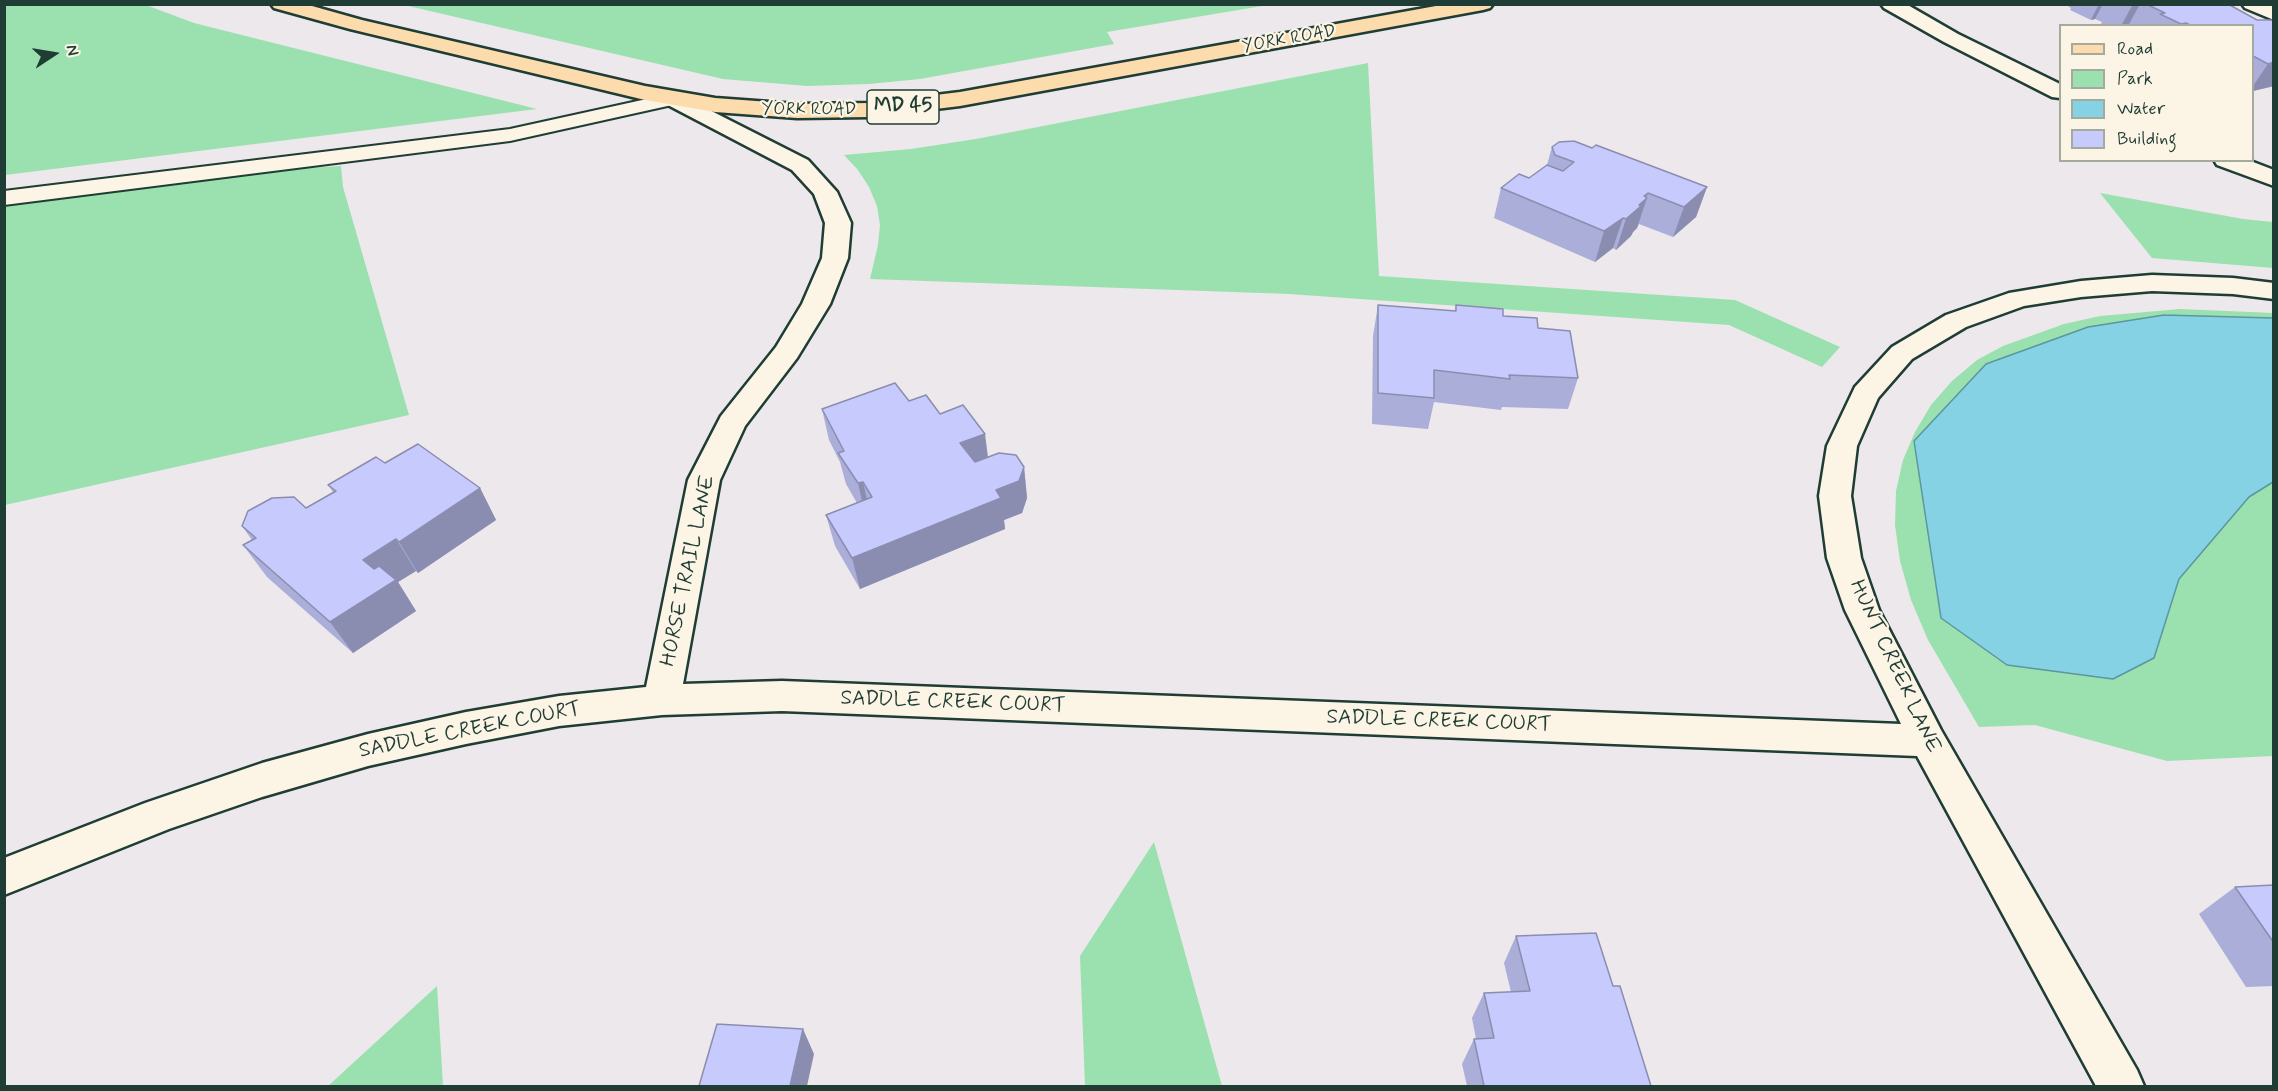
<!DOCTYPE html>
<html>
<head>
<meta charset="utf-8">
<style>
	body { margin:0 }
	#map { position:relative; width:2278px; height:1091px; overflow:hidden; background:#ece8ec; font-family:Mynerve,sans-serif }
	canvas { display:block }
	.frame { position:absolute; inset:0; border:6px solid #1f3d34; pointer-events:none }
	.legend { position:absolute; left:2059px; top:24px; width:195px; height:138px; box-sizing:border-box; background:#fcf5e5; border:2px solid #a4ab9e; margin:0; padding:8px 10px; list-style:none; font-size:18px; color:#1f3d34 }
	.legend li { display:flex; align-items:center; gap:12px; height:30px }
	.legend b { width:30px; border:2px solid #a4ab9e }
	.north { position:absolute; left:24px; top:24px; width:60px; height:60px; -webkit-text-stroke:4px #fcf5e5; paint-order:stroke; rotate:78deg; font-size:16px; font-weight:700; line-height:24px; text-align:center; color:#1f3d34 }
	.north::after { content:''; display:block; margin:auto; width:21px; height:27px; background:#1f3d34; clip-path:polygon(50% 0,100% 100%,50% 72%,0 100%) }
</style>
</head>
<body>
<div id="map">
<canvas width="2278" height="1091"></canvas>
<div class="frame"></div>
<ul class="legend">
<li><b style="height:8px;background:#fcdcac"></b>Road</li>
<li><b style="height:16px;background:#9ae1af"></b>Park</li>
<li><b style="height:16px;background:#85d2e5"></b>Water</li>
<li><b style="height:16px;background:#c6cafc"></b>Building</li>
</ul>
<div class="north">N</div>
</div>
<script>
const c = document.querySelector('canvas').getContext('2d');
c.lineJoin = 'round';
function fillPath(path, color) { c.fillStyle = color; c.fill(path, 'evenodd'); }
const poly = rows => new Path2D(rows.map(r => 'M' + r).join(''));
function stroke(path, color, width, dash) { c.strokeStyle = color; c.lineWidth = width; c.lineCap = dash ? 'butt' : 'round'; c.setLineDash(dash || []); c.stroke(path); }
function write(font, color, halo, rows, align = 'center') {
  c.font = font + ' Mynerve,sans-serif'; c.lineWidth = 4.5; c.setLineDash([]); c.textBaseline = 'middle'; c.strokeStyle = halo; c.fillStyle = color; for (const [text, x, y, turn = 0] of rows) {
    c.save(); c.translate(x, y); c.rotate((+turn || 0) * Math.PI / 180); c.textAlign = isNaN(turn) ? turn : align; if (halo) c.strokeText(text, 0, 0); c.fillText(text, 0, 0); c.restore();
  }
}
fillPath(poly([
	[4,5,146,5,194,23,537,109,5,175],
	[404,5,1268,5,1107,32,1114,44,920,79,869,84,807,86,723,79],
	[1368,63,1379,276,1735,300,1840,347,1822,367,1729,325,1289,294,870,279,878,245,880,225,877,206,869,187,858,170,844,155,911,149,976,139],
	[341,166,343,187,409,415,5,505,4,206,271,170],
	[2100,193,2243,219,2273,222,2273,268,2152,258],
	[2180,309,2273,313,2273,756,2167,761,2035,725,1979,727,1928,640,1911,600,1900,561,1895,525,1896,491,1903,460,1915,432,1931,405,1952,381,1977,360,2003,346,2064,324,2100,316],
	[1154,842,1222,1086,1085,1086,1080,956],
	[437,986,443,1086,328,1086]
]), '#9ae1af');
const water = poly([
	[2164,315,2273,318,2273,482,2249,497,2179,579,2154,658,2113,679,2007,665,1941,618,1914,441,1986,364,2088,327,2164,315]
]);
fillPath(water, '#85d2e5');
stroke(water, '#5c969e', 1.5);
const lane = poly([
	[674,93,681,95,684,99,681,103,510,141,4,205,4,191,510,129,674,93]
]);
const street = poly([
	[2242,4,2274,6,2274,20,2245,8,2242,4],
	[674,92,808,160,837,192,851,223,848,258,830,304,797,358,745,426,720,480,683,684,782,681,1901,724,1845,610,1827,558,1819,496,1827,446,1855,387,1892,347,1946,315,2009,293,2081,281,2152,275,2233,278,2274,283,2274,299,2233,294,2152,291,2081,297,2024,306,1966,327,1912,359,1878,398,1857,446,1851,496,1861,558,1879,610,1941,730,2137,1070,2144,1086,2096,1086,1917,756,782,711,662,715,559,726,466,744,368,766,262,797,169,829,4,895,4,858,145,803,262,763,368,734,466,712,559,696,646,687,688,480,721,416,776,347,802,304,822,258,825,223,814,194,792,170,666,104,663,99,666,94,674,92]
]);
const secondary = poly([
	[1881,4,1906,4,1958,34,2060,84,2060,98,2052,97,1944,42,1884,8,1881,4],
	[2214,160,2248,160,2274,170,2274,186,2217,165,2214,160]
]);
const primary = poly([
	[271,4,305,4,362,20,645,86,715,98,797,104,870,103,960,92,1447,4,1493,4,1490,8,1483,10,960,106,870,117,797,118,715,112,645,100,350,29,274,8,271,4]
]);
stroke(lane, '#1f3d34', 4);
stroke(street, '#1f3d34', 5);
stroke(secondary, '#1f3d34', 5);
stroke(primary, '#1f3d34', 5);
fillPath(lane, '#fcf5e5');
fillPath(street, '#fcf5e5');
fillPath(secondary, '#fcf5e5');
fillPath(primary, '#fcdcac');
fillPath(poly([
	[2065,4,2228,4,2257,20,2274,86,2253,91,2253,26,2104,26,2101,24,2102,22,2095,19,2091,20,2070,10,2071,8],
	[1552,147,1592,148,1707,187,1696,217,1673,237,1639,224,1637,228,1633,232,1631,236,1616,250,1613,248,1595,262,1494,218,1501,188,1529,178,1547,165],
	[1378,305,1455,311,1456,305,1503,316,1538,328,1578,378,1568,409,1502,407,1501,410,1434,402,1428,429,1372,424,1373,336],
	[909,401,940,414,988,457,1024,467,1027,498,1022,513,1004,520,1005,529,860,589,835,546,826,515,857,503,846,484,840,462,829,440,822,409],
	[385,463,480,488,496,520,418,573,416,571,398,582,416,611,353,653,267,577,243,545,252,540,242,526,306,508,333,492,328,485],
	[2274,885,2274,986,2246,987,2199,914,2235,887],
	[1516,936,1613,986,1651,1086,1467,1086,1462,1064,1474,1039,1476,1039,1472,1018,1484,993,1511,992,1504,963]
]), '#aaaed9');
fillPath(poly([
	[2099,4,2103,4,2095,19,2091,20],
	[2133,4,2140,4,2128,26,2121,26],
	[2274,62,2274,86,2253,91,2253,86,2268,64],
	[1707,187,1696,217,1673,237,1684,207],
	[1648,193,1646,199,1647,198,1637,228,1633,232,1631,236,1616,250,1626,219],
	[1623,218,1613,248,1595,262,1604,231],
	[985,434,989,465,965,474,960,443],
	[1024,467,1027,498,1022,513,1004,520,1005,529,860,589,852,558,996,490],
	[863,482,870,513,865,515,858,483],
	[480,488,496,520,418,573,399,542],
	[396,539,416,571,398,582,416,611,353,653,330,622,363,560],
	[803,1029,814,1054,807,1086,790,1086]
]), '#8b8db0');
const building = poly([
	[2146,4,2228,4,2257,20,2271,20,2274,21,2274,62,2268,64,2253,56,2253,26,2192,26,2186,23,2181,24,2160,14,2165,13,2146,4],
	[1574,141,1592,148,1596,145,1707,187,1684,207,1648,193,1644,196,1647,198,1639,205,1641,206,1626,219,1623,218,1604,231,1501,188,1519,174,1529,178,1547,165,1563,171,1574,162,1555,155,1552,147,1559,142,1574,141],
	[1378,305,1456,311,1456,305,1503,309,1503,316,1537,318,1538,328,1570,331,1578,378,1509,375,1510,379,1434,370,1434,398,1378,393,1378,305],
	[895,383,909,401,926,395,940,414,963,405,985,434,960,443,975,462,999,453,1016,455,1024,467,1019,481,996,490,1001,498,852,558,826,515,872,497,863,482,858,483,838,453,844,451,822,409,895,383],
	[418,444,480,488,399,542,396,539,363,560,374,569,379,566,396,580,330,622,243,545,256,538,242,526,248,511,272,498,294,497,306,508,336,491,328,485,376,457,385,463,418,444],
	[2274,885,2274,943,2235,887,2274,885],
	[1596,933,1613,986,1620,986,1651,1086,1484,1086,1474,1039,1494,1038,1484,993,1530,991,1516,936,1596,933],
	[717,1024,803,1029,790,1086,699,1086,717,1024]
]);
fillPath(building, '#c6cafc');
stroke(building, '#8b8db0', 1.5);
write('18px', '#1f3d34', '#fcf5e5', [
	["YORK ROAD",1289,40,-10],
	["YORK ROAD",809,110]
]);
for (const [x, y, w] of [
	[903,107,72]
]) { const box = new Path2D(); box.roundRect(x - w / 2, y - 17, w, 34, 4.5); c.fillStyle = '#fcf5e5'; c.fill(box); stroke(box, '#1f3d34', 1.5); }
write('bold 20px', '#1f3d34', null, [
	["MD 45",903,107]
]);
write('21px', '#1f3d34', '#fcf5e5', [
	["HORSE TRAIL LANE",689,571,-78],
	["HUNT CREEK LANE",1894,667,65],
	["SADDLE CREEK COURT",953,703,2],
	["SADDLE CREEK COURT",1439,722,2],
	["SADDLE CREEK COURT",470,731,-11]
]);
</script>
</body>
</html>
